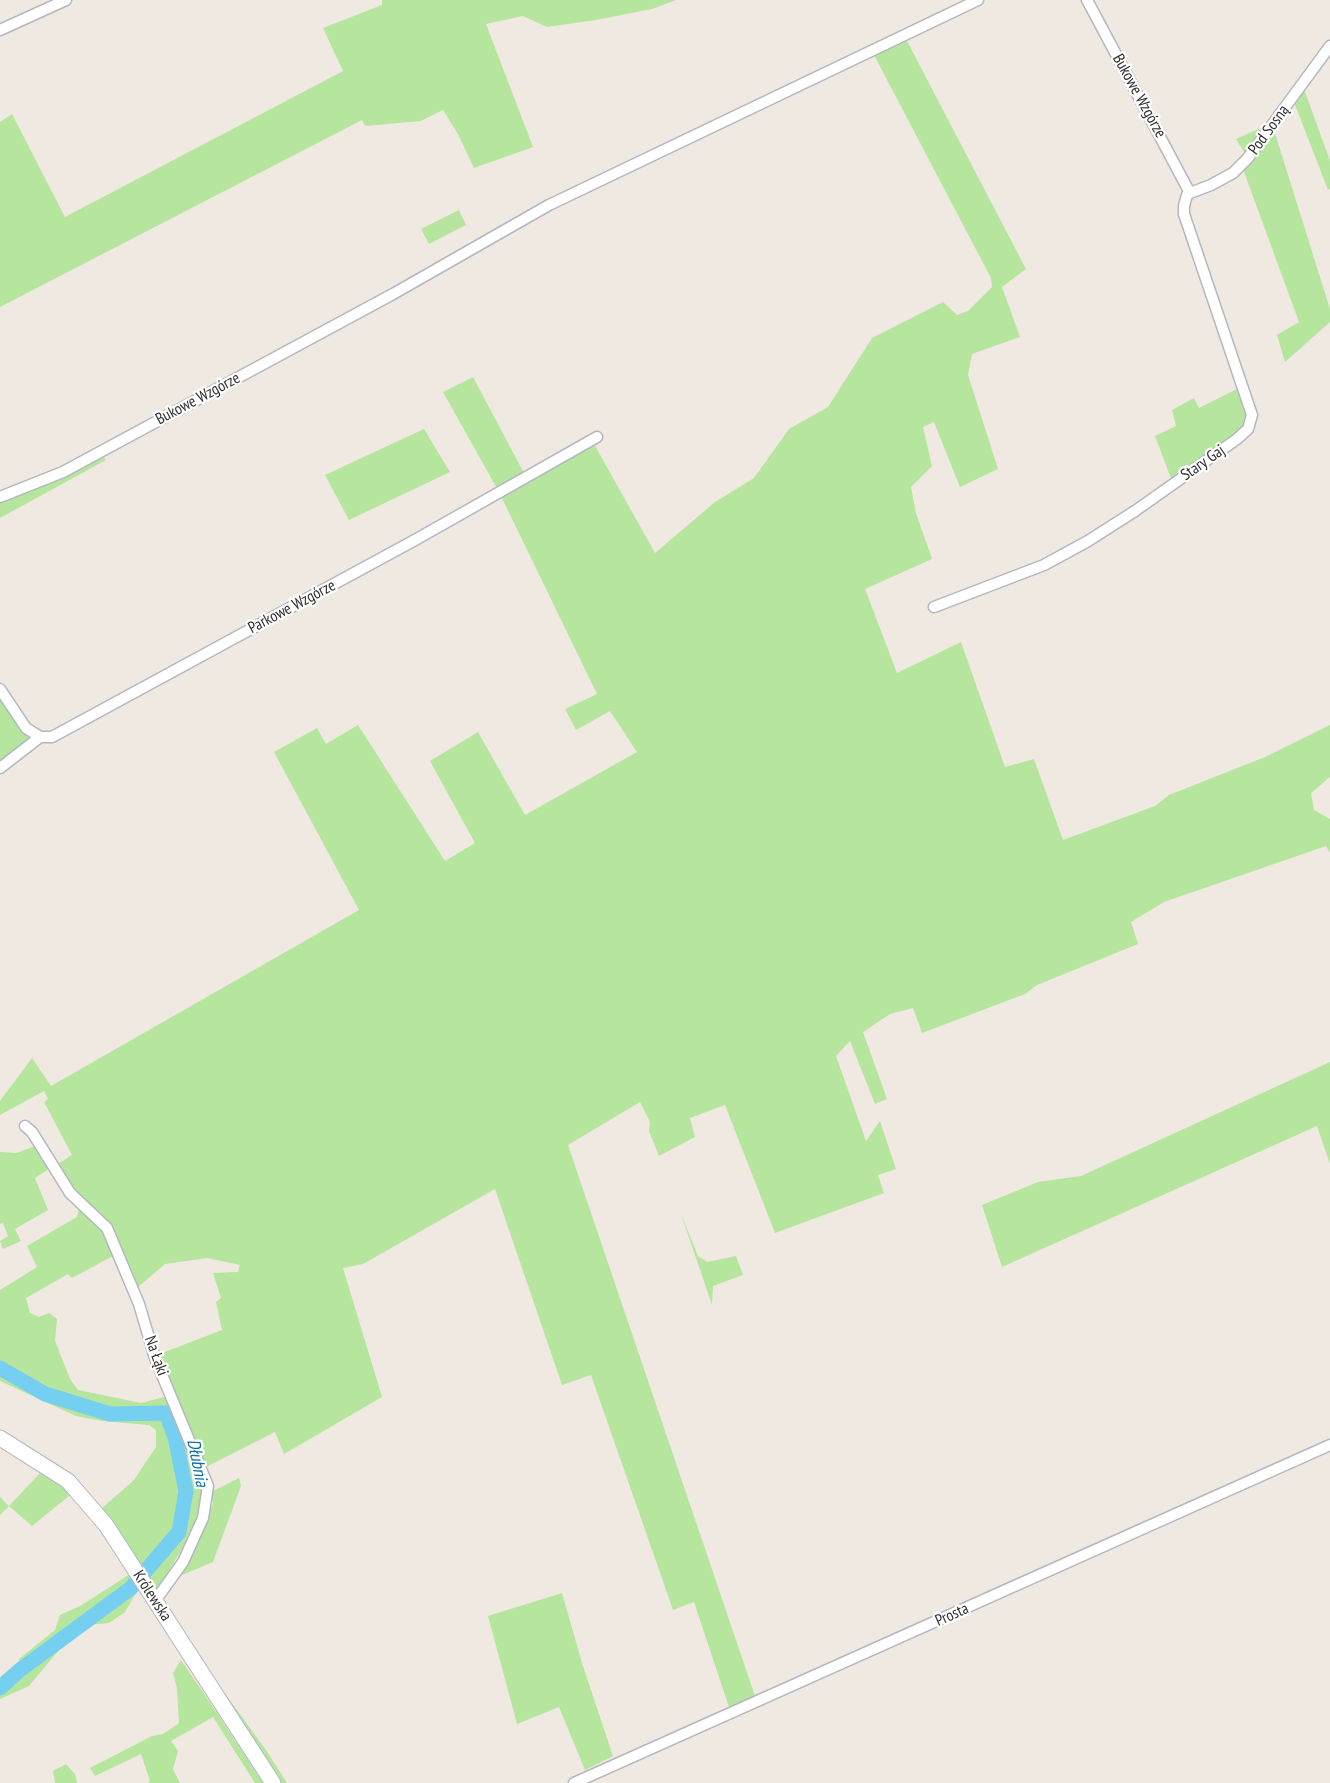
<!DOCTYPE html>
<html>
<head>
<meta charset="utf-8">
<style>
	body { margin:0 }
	canvas { display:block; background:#efe9e1 }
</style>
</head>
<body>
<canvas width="1330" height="1783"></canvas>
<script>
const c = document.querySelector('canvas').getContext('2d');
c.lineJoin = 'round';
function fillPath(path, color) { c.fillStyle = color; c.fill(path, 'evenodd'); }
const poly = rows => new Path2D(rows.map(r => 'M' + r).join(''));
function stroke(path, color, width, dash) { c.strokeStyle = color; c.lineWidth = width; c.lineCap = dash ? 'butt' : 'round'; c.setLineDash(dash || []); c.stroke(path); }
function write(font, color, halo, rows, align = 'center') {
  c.font = font + ' "PT Sans Narrow",sans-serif'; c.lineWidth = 4.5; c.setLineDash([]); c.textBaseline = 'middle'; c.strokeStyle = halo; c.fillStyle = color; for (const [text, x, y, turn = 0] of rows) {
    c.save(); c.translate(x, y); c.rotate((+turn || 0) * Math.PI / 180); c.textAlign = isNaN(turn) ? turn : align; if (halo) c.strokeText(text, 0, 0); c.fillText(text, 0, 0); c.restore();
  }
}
fillPath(poly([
	[382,0,676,0,652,9,596,20,547,27,523,16,486,24,533,147,474,168,458,134,443,110,421,121,365,126,362,120,0,307,0,122,12,114,65,217,343,71,323,28,382,5],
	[907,41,1026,269,1002,287,1020,337,972,354,968,375,998,469,960,487,934,422,923,427,932,466,911,487,916,513,932,559,865,589,897,673,961,642,1005,767,1034,759,1063,840,1155,806,1169,795,1265,757,1330,725,1330,777,1311,793,1314,810,1330,819,1330,853,1326,846,1164,902,1131,922,1138,944,1037,985,1025,994,922,1033,913,1008,890,1014,863,1032,887,1099,875,1104,850,1041,836,1056,866,1141,880,1121,896,1169,878,1175,884,1193,775,1233,725,1105,690,1118,695,1137,659,1156,649,1131,650,1122,640,1102,568,1145,755,1696,729,1707,694,1602,673,1610,591,1375,562,1385,495,1189,363,1264,343,1268,382,1397,284,1454,275,1432,206,1467,157,1355,222,1330,216,1302,221,1298,213,1273,238,1272,240,1265,207,1258,165,1264,136,1289,108,1224,72,1191,56,1165,72,1155,44,1102,48,1099,44,1091,0,1115,0,1101,32,1058,51,1086,359,910,274,752,317,728,326,744,358,725,445,861,475,843,430,761,478,732,525,815,637,752,610,711,576,730,565,709,597,694,499,492,443,392,473,377,524,473,589,435,655,553,715,502,754,478,789,429,828,407,872,338,943,302,957,315,968,311,992,287,991,278,874,55],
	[1304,89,1330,161,1330,189,1328,190,1294,102],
	[1272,123,1247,157,1236,139],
	[1274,130,1330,309,1330,322,1285,362,1277,335,1299,322,1243,169],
	[459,210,466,225,429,244,421,229],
	[1239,388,1249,417,1245,428,1172,481,1155,436,1176,426,1172,410,1194,398,1199,408],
	[424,429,450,472,349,520,325,475],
	[103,456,106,460,0,518,0,500],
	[0,694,32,738,0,764],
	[1330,1062,1330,1164,1317,1126,1002,1267,982,1205,1038,1182,1081,1176],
	[37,1145,49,1169,35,1178,48,1210,15,1229,21,1241,3,1249,0,1241,8,1236,3,1223,0,1224,0,1152,17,1153],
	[79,1209,103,1230,113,1256,72,1278,68,1274,26,1298,30,1313,39,1317,49,1313,57,1319,55,1341,70,1379,78,1390,141,1403,168,1396,207,1495,190,1535,157,1591,101,1509,134,1480,156,1447,156,1430,149,1425,102,1421,76,1416,0,1381,0,1290,37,1267,27,1246,77,1217],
	[681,1214,698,1256,707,1262,736,1256,743,1275,713,1286,712,1305],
	[42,1471,70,1491,69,1496,32,1526,9,1506,0,1515,0,1497,9,1506],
	[239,1478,241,1486,213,1562,175,1578,199,1539,213,1504,211,1492],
	[130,1574,139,1588,125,1612,109,1623,86,1625,59,1650,29,1686,0,1699,0,1677,19,1661,19,1659,55,1630,60,1615,82,1605],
	[562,1593,582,1663,613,1756,585,1770,559,1707,517,1724,488,1616],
	[181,1660,211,1704,263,1783,255,1783,213,1717,171,1741,178,1751,173,1769,180,1783,148,1783,150,1781,141,1754,95,1776,90,1768,152,1736,163,1734,179,1723,177,1688,173,1673],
	[213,1677,266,1750,287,1783,280,1783],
	[66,1764,75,1774,77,1783,55,1783,53,1771]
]), '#b6e59e');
stroke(poly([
	[0,1368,45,1394,110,1414,166,1413,175,1437,186,1491,179,1532,131,1588,20,1670,0,1688]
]), '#75cff0', 15);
const street = poly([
	[1087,0,1190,193],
	[0,30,66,0],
	[1190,193,1211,185,1233,173,1247,159,1330,46],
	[0,497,63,472,393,294,549,205,978,0],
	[934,607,1044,565,1088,541,1135,511,1237,439,1248,429,1252,415,1184,214,1184,206,1187,195,1190,193],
	[0,689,26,728,40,737,52,737,415,540,597,437],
	[0,768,40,737],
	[25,1126,32,1132,70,1193,107,1228,139,1304,155,1358,208,1486,203,1518,183,1562,155,1601],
	[574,1783,1330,1445]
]);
const secondary = poly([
	[0,1438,68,1481,106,1525,273,1783]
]);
stroke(street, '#b4b7c1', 13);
stroke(secondary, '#b4b7c1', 17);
stroke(street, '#fff', 10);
stroke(secondary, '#fff', 15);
write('16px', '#2e2e2e', '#fff', [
	["Bukowe Wzgórze",1139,96,61],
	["Pod Sosną",1269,130,-54],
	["Bukowe Wzgórze",198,399,-28],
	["Stary Gaj",1203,463,-35],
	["Parkowe Wzgórze",292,607,-28],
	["Na Łąki",156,1356,70],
	["Królewska",152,1596,57],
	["Prosta",952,1615,-24]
]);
write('italic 18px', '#0d6fa3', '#fff', [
	["Dłubnia",197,1463,79]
]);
</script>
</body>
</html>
